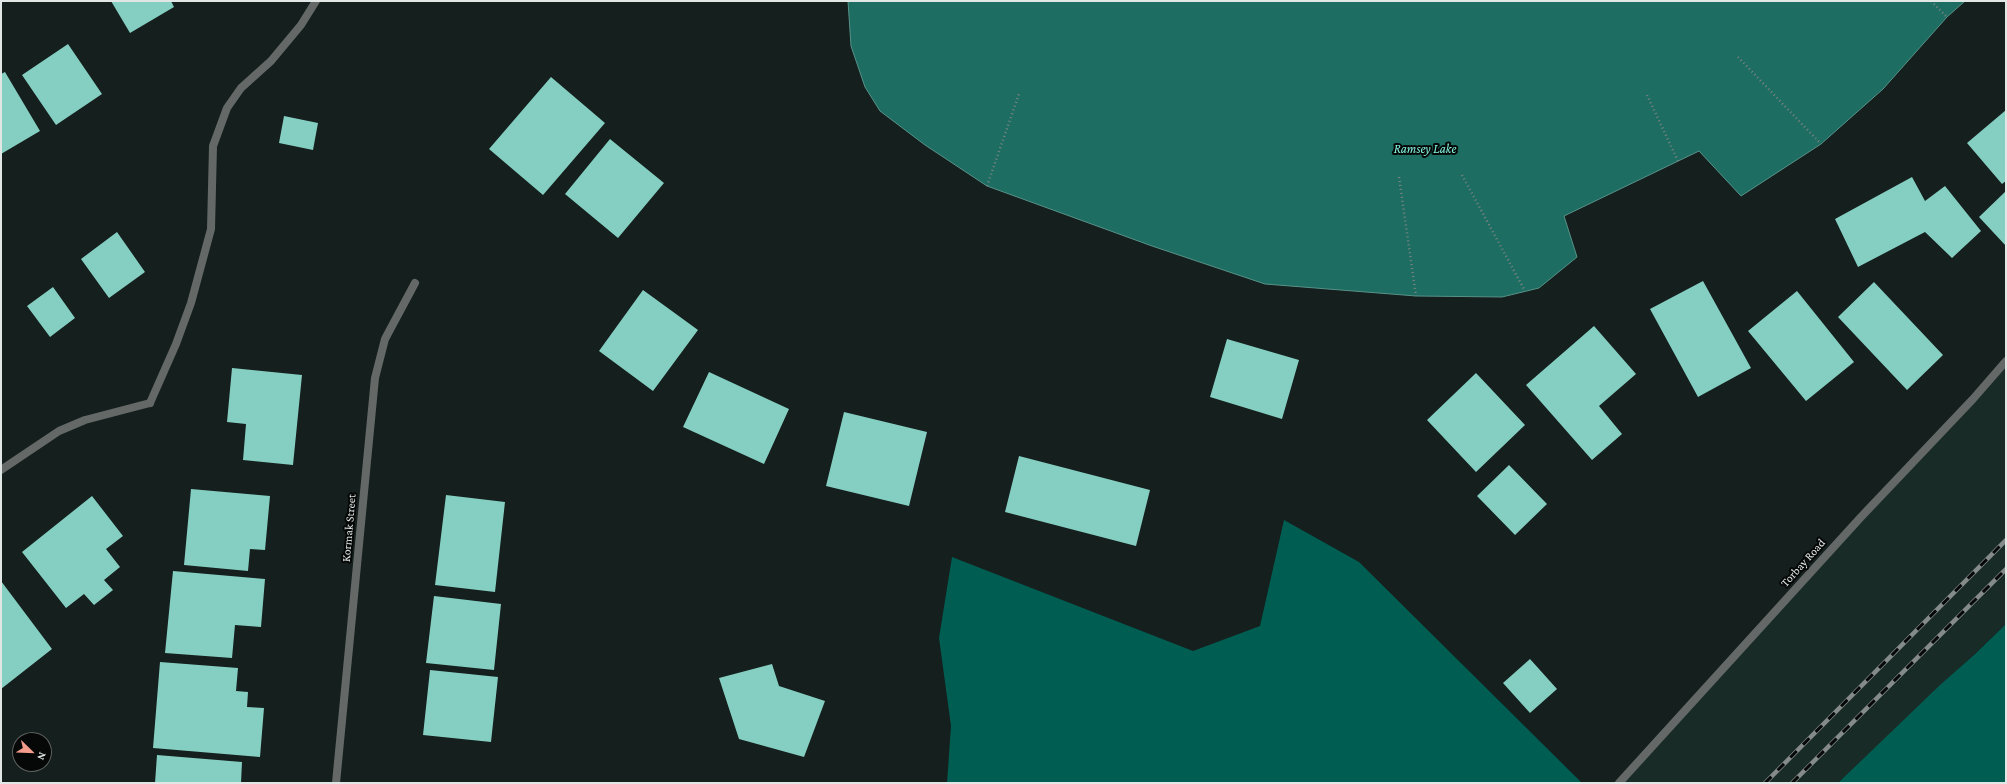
<!DOCTYPE html>
<html>
<head>
<meta charset="utf-8">
<style>
	body { margin:0 }
	#map { position:relative; width:2007px; height:784px; overflow:hidden; background:#151f1d; font-family:"Crimson Pro",serif }
	canvas { display:block }
	.frame { position:absolute; inset:0; border:2px solid #e1e7e5; pointer-events:none }
	.north { position:absolute; left:12px; top:732px; width:40px; height:40px; box-sizing:border-box; background:#050807; border:1px solid #5d6160; border-radius:50%; rotate:113deg; font-size:11px; font-weight:700; line-height:16px; text-align:center; color:#e1e7e5 }
	.north::after { content:''; display:block; margin:auto; width:14px; height:18px; background:#f49d8c; clip-path:polygon(50% 0,100% 100%,50% 72%,0 100%) }
</style>
</head>
<body>
<div id="map">
<canvas width="2007" height="784"></canvas>
<div class="frame"></div>
<div class="north">N</div>
</div>
<script>
const c = document.querySelector('canvas').getContext('2d');
c.lineJoin = 'round';
function fillPath(path, color) { c.fillStyle = color; c.fill(path, 'evenodd'); }
const poly = rows => new Path2D(rows.map(r => 'M' + r).join(''));
function stroke(path, color, width, dash) { c.strokeStyle = color; c.lineWidth = width; c.lineCap = dash ? 'butt' : 'round'; c.setLineDash(dash || []); c.stroke(path); }
function write(font, color, halo, rows, align = 'center') {
  c.font = font + ' "Crimson Pro",serif'; c.lineWidth = 4; c.setLineDash([]); c.textBaseline = 'middle'; c.strokeStyle = halo; c.fillStyle = color; for (const [text, x, y, turn = 0] of rows) {
    c.save(); c.translate(x, y); c.rotate((+turn || 0) * Math.PI / 180); c.textAlign = isNaN(turn) ? turn : align; if (halo) c.strokeText(text, 0, 0); c.fillText(text, 0, 0); c.restore();
  }
}
fillPath(poly([
	[2006,365,2006,624,1838,783,1623,783,1669,731]
]), '#192b27');
fillPath(poly([
	[1284,520,1359,562,1582,783,947,783,951,726,939,638,952,557,1193,651,1260,626],
	[2006,624,2006,783,1838,783,1939,686,1975,654]
]), '#005d52');
const water = poly([
	[848,1,1965,1,1947,17,1883,89,1821,144,1741,196,1699,151,1564,216,1577,257,1539,288,1502,297,1416,296,1265,284,1152,246,987,186,925,145,880,111,865,87,851,46,848,1]
]);
fillPath(water, '#1d6d62');
stroke(water, '#589289', 1);
fillPath(poly([
	[111,1,171,1,174,7,130,33],
	[68,44,102,94,56,125,22,75],
	[5,72,40,131,1,154,1,74],
	[551,77,605,123,543,195,489,149],
	[2006,110,2006,181,2002,184,1967,143],
	[284,116,318,123,313,150,279,143],
	[610,139,664,183,618,238,565,194],
	[1912,177,1925,201,1945,186,1981,231,1952,258,1925,232,1858,267,1835,219],
	[2006,191,2006,246,1979,217],
	[117,232,145,272,109,298,81,259],
	[1703,281,1751,368,1698,397,1650,309],
	[1874,282,1943,355,1907,390,1838,317],
	[53,287,75,318,50,337,27,306],
	[643,290,698,330,653,391,599,351],
	[1797,291,1854,362,1806,401,1748,331],
	[1594,326,1636,374,1599,406,1622,434,1592,460,1526,385],
	[1227,339,1299,360,1282,419,1210,397],
	[232,368,302,375,293,465,243,460,246,424,227,422],
	[709,372,789,409,764,464,683,427],
	[1476,373,1525,425,1476,472,1427,420],
	[844,412,927,432,909,506,826,486],
	[1019,456,1150,490,1136,546,1005,512],
	[1509,465,1547,504,1515,535,1477,496],
	[191,489,270,496,265,550,250,549,248,571,184,565],
	[446,495,505,502,495,592,435,585],
	[92,496,123,536,106,549,120,567,104,580,113,590,94,605,84,594,66,608,22,552],
	[173,571,265,579,261,627,235,625,232,658,165,653],
	[1,581,52,649,1,689],
	[434,596,501,604,494,670,426,663],
	[1530,659,1557,689,1530,713,1503,683],
	[160,662,238,668,236,691,248,692,247,707,264,708,260,757,153,748],
	[772,664,779,686,825,701,804,757,739,739,719,678],
	[430,670,498,677,491,742,423,735],
	[157,755,242,762,241,783,155,783]
]), '#85cfc2');
stroke(poly([
	[1931,1,1947,17],
	[1738,57,1821,144],
	[1647,95,1678,161],
	[1462,175,1525,291],
	[1399,177,1416,296],
	[987,186,1019,94]
]), '#7c8482', 2.5, [1, 3]);
stroke(poly([
	[150,403,176,344,191,303,211,229,213,146,227,108,241,88,271,61,301,25,316,1]
]), '#646968', 8);
stroke(poly([
	[1,470,59,431,85,420,150,403],
	[336,783,375,378,385,339,415,283],
	[1619,783,1861,517,1973,399,2006,361]
]), '#646968', 8);
const rail = poly([
	[1765,783,2006,540],
	[1792,783,2006,569]
]);
stroke(rail, '#848b89', 4.5);
stroke(rail, '#050807', 3, [9]);
write('12px', '#e1e7e5', '#050807', [
	["Kormak Street",349,528,-85],
	["Torbay Road",1803,563,-48]
]);
write('italic 13px', '#83f2df', '#050807', [
	["Ramsey Lake",1425,149]
]);
</script>
</body>
</html>
